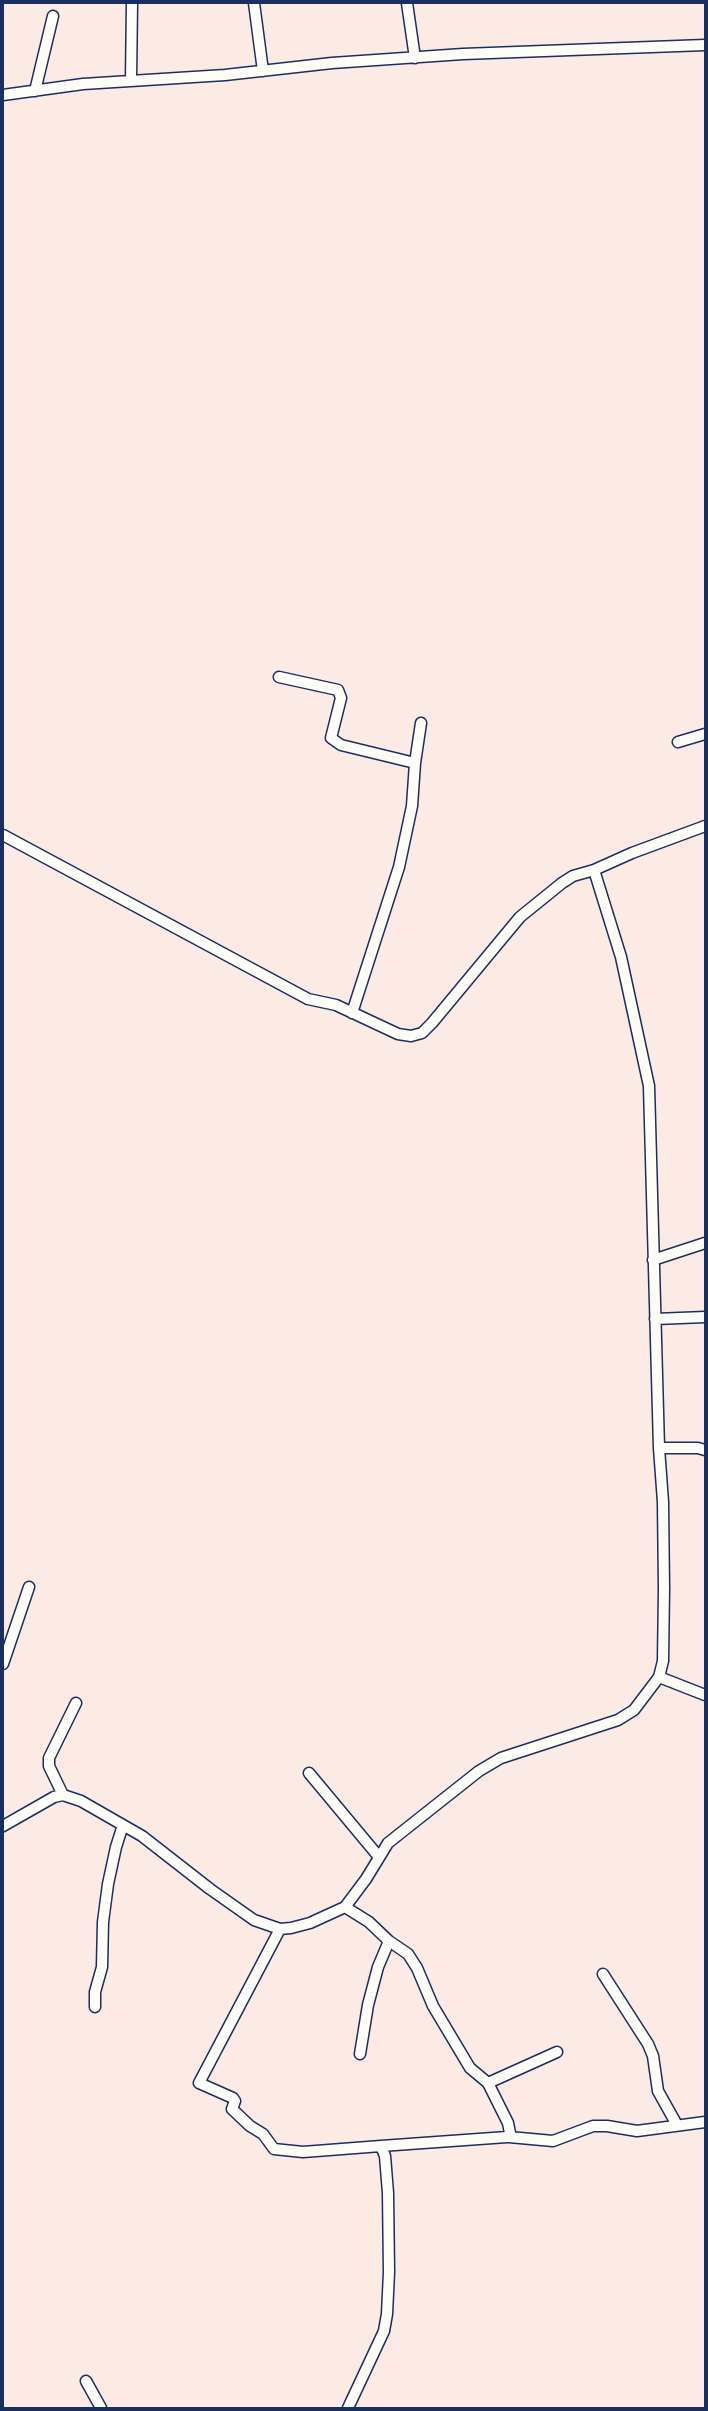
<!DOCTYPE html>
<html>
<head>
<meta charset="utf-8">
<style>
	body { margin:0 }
	#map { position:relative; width:708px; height:2411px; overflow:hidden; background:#fceae5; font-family:Mali,sans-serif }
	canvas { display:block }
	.frame { position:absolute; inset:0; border:4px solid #1b2f5e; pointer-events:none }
</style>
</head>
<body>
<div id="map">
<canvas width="708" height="2411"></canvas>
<div class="frame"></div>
</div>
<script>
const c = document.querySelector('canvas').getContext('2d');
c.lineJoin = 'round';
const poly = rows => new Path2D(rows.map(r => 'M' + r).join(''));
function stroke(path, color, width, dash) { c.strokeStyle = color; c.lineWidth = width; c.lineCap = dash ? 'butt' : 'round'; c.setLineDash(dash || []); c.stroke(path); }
const street = poly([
	[254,3,263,71],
	[407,3,415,58],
	[131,80,132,3],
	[35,91,53,16],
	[3,95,83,84,225,75,332,63,463,54,705,45],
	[279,677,338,690,341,698,331,738,341,745,415,763],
	[678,742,705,734],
	[3,835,308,999,336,1005,398,1034,411,1036,422,1033,432,1023,520,917,562,883,573,876,594,870],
	[352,1013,399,867,412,806,415,763,421,723],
	[653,1260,705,1243],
	[655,1319,705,1317],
	[659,1448,698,1448,705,1450],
	[3,1664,29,1587],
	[659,1677,705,1695],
	[309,1773,379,1857],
	[63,1795,49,1766,49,1758,76,1703],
	[3,1826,54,1797,63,1795,81,1801,142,1836,210,1889,254,1920,280,1929,291,1928,310,1923,345,1907,366,1879,388,1843,479,1771,501,1758,618,1720,634,1710,659,1677,663,1661,664,1589,663,1502,659,1448,649,1086,621,957,594,870,632,853,705,826],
	[345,1907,369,1922,389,1941,408,1954,417,1968,433,2006,470,2068,488,2083,508,2123,510,2133,507,2137,381,2146,385,2156,388,2193,389,2272,387,2314,384,2331,348,2408],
	[280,1929,199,2083,233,2098,235,2101,232,2109,250,2126,263,2134,274,2149,303,2152,381,2146],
	[603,1974,648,2044,653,2056,658,2091,677,2125],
	[95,2007,95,1992,102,1967,103,1922,108,1884,116,1847,123,1825],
	[360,2054,368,2005,378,1967,389,1941],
	[488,2083,557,2052],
	[509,2137,553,2141,593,2126,607,2126,637,2131,705,2122],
	[86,2381,101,2408]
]);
stroke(street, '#1b2f5e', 13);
stroke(street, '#fdfcf7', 10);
</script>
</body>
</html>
